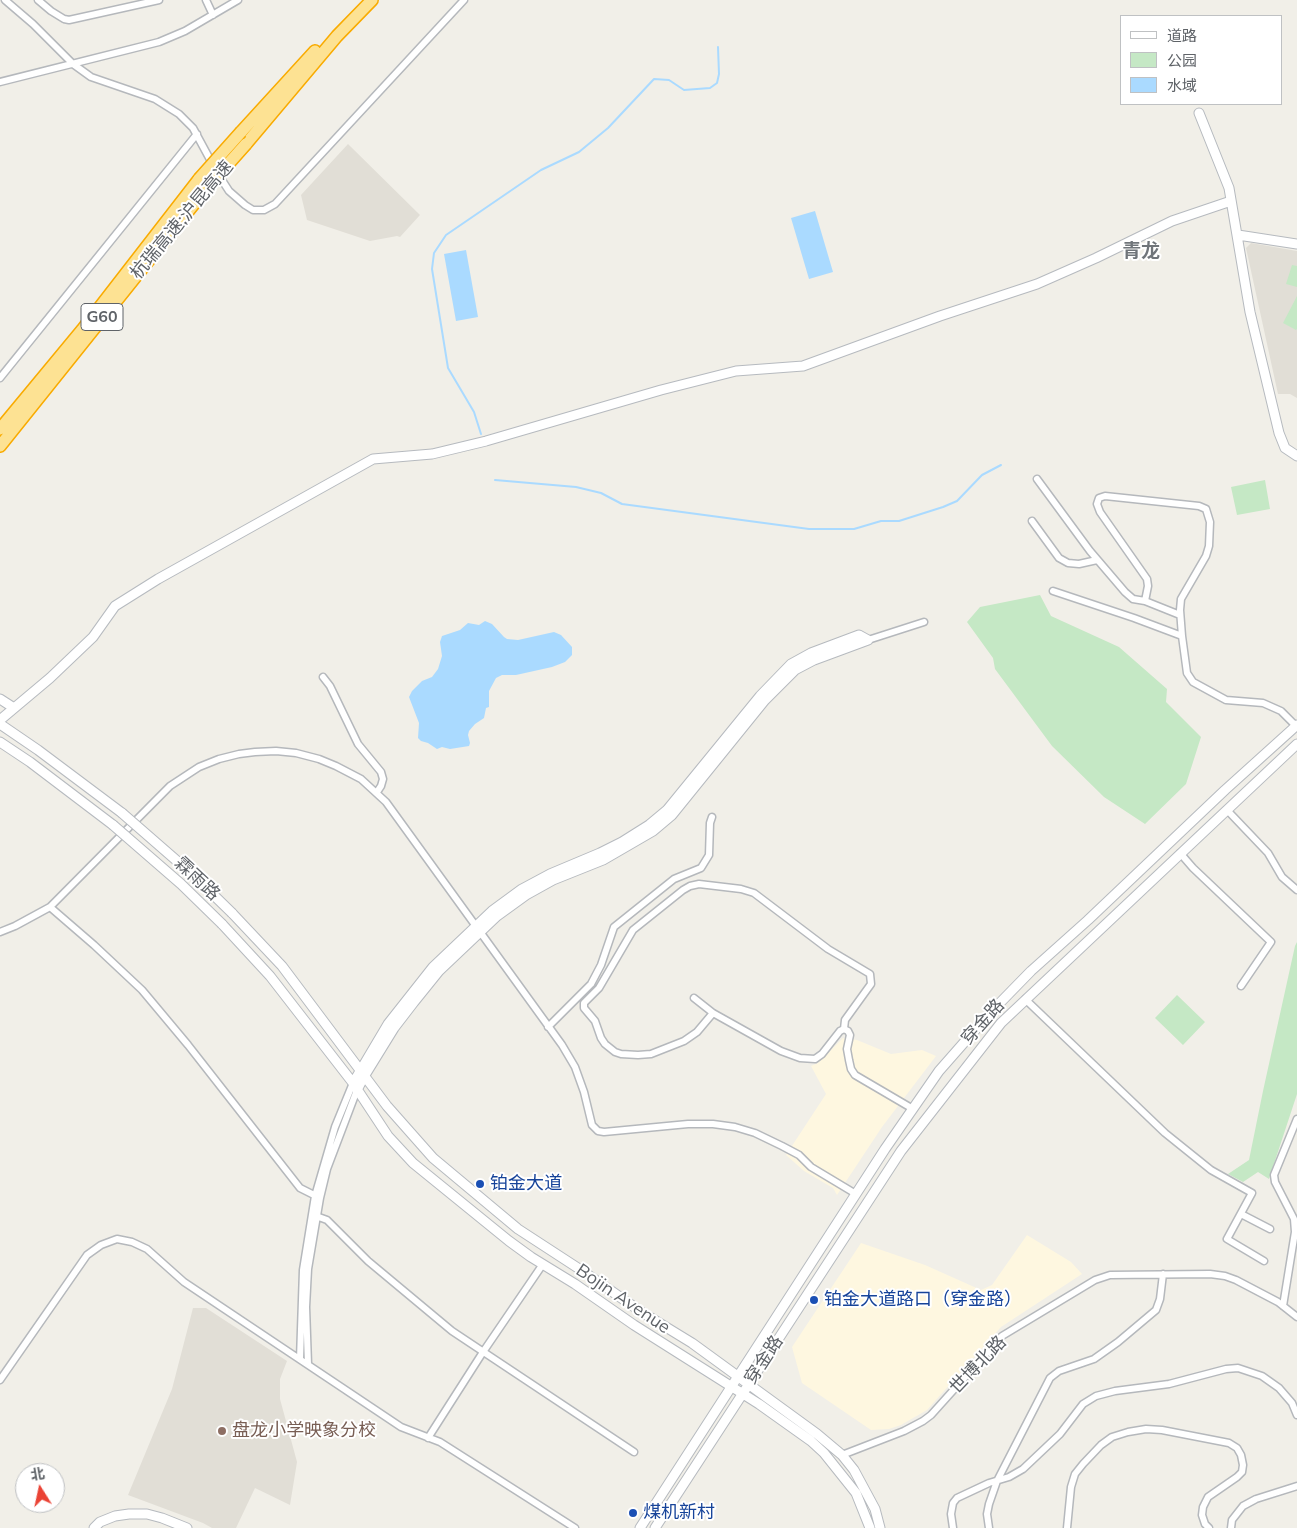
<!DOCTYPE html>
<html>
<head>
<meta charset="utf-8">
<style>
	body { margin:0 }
	#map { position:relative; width:1297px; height:1528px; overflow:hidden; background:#f1efe8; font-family:Mulish,"Noto Sans SC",sans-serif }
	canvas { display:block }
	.legend { position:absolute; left:1120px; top:15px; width:162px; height:90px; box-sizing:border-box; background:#fff; border:1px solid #bfc1c3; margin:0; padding:6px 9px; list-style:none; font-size:15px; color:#5f6368 }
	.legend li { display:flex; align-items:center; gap:10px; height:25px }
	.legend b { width:25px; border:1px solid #bfc1c3 }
	.north { position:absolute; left:15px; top:1463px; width:50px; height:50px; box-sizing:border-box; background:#fff; border:1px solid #bfc1c3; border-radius:50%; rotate:350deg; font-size:14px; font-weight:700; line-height:20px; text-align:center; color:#5f6368 }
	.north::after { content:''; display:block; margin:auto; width:18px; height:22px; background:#ea4335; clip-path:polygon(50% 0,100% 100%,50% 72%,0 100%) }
</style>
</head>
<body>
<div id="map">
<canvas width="1297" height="1528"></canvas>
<ul class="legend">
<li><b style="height:6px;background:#fff"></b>道路</li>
<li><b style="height:14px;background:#c5e8c5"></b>公园</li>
<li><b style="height:14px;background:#aadaff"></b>水域</li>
</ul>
<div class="north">北</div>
</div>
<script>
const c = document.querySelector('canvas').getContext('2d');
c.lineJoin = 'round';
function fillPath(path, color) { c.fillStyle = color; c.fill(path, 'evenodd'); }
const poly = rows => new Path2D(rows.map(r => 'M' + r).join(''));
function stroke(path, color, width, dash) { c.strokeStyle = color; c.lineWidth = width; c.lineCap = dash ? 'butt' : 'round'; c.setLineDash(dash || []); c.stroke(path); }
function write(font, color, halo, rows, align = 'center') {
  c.font = font + ' Mulish,"Noto Sans SC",sans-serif'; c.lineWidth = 4; c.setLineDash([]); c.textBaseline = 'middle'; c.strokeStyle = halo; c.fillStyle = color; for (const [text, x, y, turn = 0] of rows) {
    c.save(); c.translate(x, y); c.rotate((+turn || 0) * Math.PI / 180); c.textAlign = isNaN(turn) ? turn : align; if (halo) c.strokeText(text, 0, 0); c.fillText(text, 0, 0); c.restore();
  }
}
fillPath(poly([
	[843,1038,857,1040,891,1054,922,1050,936,1056,882,1127,837,1195,833,1188,804,1171,786,1155,826,1094,811,1066,818,1063],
	[1027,1235,1071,1262,1082,1274,1001,1327,927,1410,901,1425,889,1429,871,1430,802,1383,792,1347,861,1243,925,1265,981,1290,992,1285]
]), '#fef7e0');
fillPath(poly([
	[348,144,420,215,400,237,397,236,370,241,307,220,301,195],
	[1251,243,1297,251,1297,398,1290,394,1278,394,1246,248],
	[193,1308,206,1308,287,1361,280,1379,280,1399,297,1462,290,1505,255,1488,236,1528,212,1528,203,1523,128,1495,172,1389]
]), '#e1ded6');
fillPath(poly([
	[1292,265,1297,266,1297,287,1286,284],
	[1297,296,1297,329,1296,330,1283,323],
	[1265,480,1270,509,1237,515,1231,487],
	[1040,595,1051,616,1119,647,1167,689,1166,702,1201,737,1186,784,1145,824,1104,797,1052,746,995,669,993,658,967,622,980,607],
	[1297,942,1297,1094,1269,1179,1258,1172,1243,1182,1228,1174,1249,1160,1263,1091,1295,946],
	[1177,995,1205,1022,1183,1045,1155,1018]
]), '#c5e8c5');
fillPath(poly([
	[815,211,833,272,809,279,791,218],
	[466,250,478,317,456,321,444,254],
	[485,621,492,624,504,637,507,639,518,640,554,632,561,635,572,647,572,655,565,662,552,667,516,675,502,675,496,678,489,691,489,707,486,708,484,718,475,724,469,731,468,735,470,743,469,746,450,749,442,747,437,749,428,743,421,741,418,738,419,723,409,697,412,691,422,681,432,677,438,669,442,656,440,642,442,636,460,630,468,623,479,625]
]), '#aadaff');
stroke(poly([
	[481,434,474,412,448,368,432,269,434,253,446,235,541,170,579,152,608,128,654,79,669,80,684,90,710,88,717,83,719,74,718,47],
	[495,480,576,487,601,493,622,504,809,529,854,529,881,521,899,521,943,507,957,501,982,475,1001,465]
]), '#aadaff', 2);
const street = poly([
	[5,0,33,24,73,64,91,77,155,99,179,114,193,128,213,165],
	[38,0,51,11,64,19,69,20,159,0],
	[206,0,213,15],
	[0,82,159,42,185,31,238,0],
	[218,174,229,191,245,205,253,210,264,210,275,204,464,0],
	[0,378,197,134],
	[1037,479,1090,551,1125,592,1133,599,1145,601,1180,615],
	[1032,521,1059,558,1068,563,1079,564,1097,560],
	[1053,591,1134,618,1182,636,1187,673,1193,682,1226,700,1263,703,1281,711,1296,726],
	[1145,601,1148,586,1147,579,1100,512,1097,504,1099,498,1105,496,1199,506,1206,509,1210,522,1209,546,1206,556,1181,599,1180,610,1182,636],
	[868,640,924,622],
	[323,677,330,686,358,744,381,772,383,779,381,786,377,792],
	[1227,810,1268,853,1282,877,1297,890],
	[1180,853,1193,868,1271,942,1241,986],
	[50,907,170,786,199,767,219,759,239,754,255,752,276,751,296,753,319,759,336,766,361,779,386,802,562,1045,575,1067,584,1092,592,1125,598,1131,604,1132,688,1124,713,1124,735,1127,755,1133,782,1146,799,1155,811,1167,856,1194],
	[0,932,15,926,50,907,94,945,142,990,188,1045,300,1188,320,1198],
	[694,998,713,1013,781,1051,800,1058,815,1059,822,1054,840,1031,844,1029,848,1031,850,1035,847,1049,849,1060,851,1069,855,1075,913,1109],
	[1025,999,1165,1133,1211,1170,1252,1193,1227,1239,1264,1261],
	[713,1013,697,1032,684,1041,651,1054,638,1055,621,1054,615,1052,605,1044,601,1038,595,1021,584,1008,584,1003,599,988,633,930,683,890,690,886,699,884,741,889,754,893,828,949,870,974,871,984,845,1020,844,1029],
	[548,1027,591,984,601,965,614,927,674,879,701,868,709,855,710,823,712,817],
	[1241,1214,1270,1229],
	[316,1216,327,1220,368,1261,452,1331,634,1452],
	[1283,1306,1295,1232,1294,1219,1275,1182,1274,1175,1297,1119],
	[300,1359,303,1270,315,1196,335,1127,353,1083],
	[308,1364,306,1307,308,1269,320,1198,327,1169,357,1090],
	[0,1380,87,1255,101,1245,117,1239,132,1242,147,1249,184,1282,401,1427,440,1442,575,1528],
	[428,1438,483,1352,543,1264],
	[842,1455,904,1431,923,1421,931,1415,1002,1336,1095,1280,1110,1275,1210,1274,1225,1276,1236,1280,1278,1302,1297,1317],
	[953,1528,951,1514,953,1503,957,1498,989,1483,1009,1477,1023,1469,1060,1434,1083,1404,1096,1396,1115,1391,1169,1384,1226,1369,1238,1368,1262,1376,1279,1388,1292,1403,1297,1415],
	[989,1528,987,1514,989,1504,997,1481,1050,1378,1059,1371,1094,1359,1118,1342,1156,1310,1160,1299,1163,1274],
	[1067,1528,1071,1487,1075,1474,1083,1464,1101,1445,1112,1437,1128,1432,1146,1429,1162,1430,1229,1443,1237,1448,1241,1455,1243,1465,1242,1472,1237,1477,1208,1497,1203,1507,1202,1515,1205,1524,1209,1528],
	[1231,1528,1232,1520,1243,1506,1256,1499,1297,1486]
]);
const secondary = poly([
	[1199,113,1229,188,1250,312,1279,433,1285,448,1297,456],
	[1238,235,1297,244],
	[0,699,14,708],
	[0,720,50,678,93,637,115,606,158,579,373,459,432,454,486,441,661,390,736,371,803,366,940,316,1037,284,1096,258,1172,221,1231,201],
	[0,724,38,750,122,813],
	[0,742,30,762,113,825],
	[232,913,282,966,387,1106,433,1158,518,1229,584,1272,643,1313,692,1343,817,1434,842,1455,854,1470,875,1509,880,1528],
	[222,924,270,976,353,1083,388,1136,413,1163,509,1241,531,1257,575,1284,634,1325,759,1404,811,1441,824,1453,856,1493,870,1528],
	[353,1083,388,1024,433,967,492,911,522,889,550,874,600,853,622,842,649,825,667,810,760,696,791,664,811,653,859,635,868,640],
	[357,1090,365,1075,394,1028,414,1002,439,971,497,916,526,895,553,880,603,860,653,831,672,815,765,700,795,670,814,660,868,640],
	[94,1528,100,1522,115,1516,129,1514,147,1514,162,1518,187,1528],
	[640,1528,885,1149,939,1071,990,1013,1031,971,1088,920,1225,790,1297,725],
	[655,1528,901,1151,1001,1023,1297,744]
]);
const highway = poly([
	[241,132,315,51],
	[246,144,337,36,372,0],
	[0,429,82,330,199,179],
	[0,446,205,190]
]);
stroke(street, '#b5b8bc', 9);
stroke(secondary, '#b6babf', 11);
stroke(highway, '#f9ab00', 14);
stroke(street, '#fff', 6);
stroke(secondary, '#fff', 9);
stroke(highway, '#fde293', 11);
const secondaryBridge = poly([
	[122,813,192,874,232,913],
	[113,825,181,884,222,924]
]);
const highwayBridge = poly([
	[199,179,241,132],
	[205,190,246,144]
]);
stroke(secondaryBridge, '#b6babf', 11, []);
stroke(highwayBridge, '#f9ab00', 14, []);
stroke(secondaryBridge, '#fff', 9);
stroke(highwayBridge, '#fde293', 11);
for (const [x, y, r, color] of [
	[480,1184,5,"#1a4fb4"],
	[814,1300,5,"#1a4fb4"],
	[222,1431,5,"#8d6e63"],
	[633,1513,5,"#1a4fb4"]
]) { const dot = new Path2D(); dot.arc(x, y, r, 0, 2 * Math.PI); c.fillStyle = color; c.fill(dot); stroke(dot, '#fff', 2); }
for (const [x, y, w] of [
	[102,317,42]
]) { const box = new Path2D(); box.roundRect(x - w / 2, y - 13.5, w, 27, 4); c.fillStyle = '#fff'; c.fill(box); stroke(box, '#5f6368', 1); }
write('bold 16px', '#5f6368', null, [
	["G60",102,317]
]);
write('18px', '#5f6368', '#fff', [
	["杭瑞高速;沪昆高速",182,220,-50],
	["霖雨路",197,879,43],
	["穿金路",983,1022,-48],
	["Bojin Avenue",623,1299,34],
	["穿金路",764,1360,-57],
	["世博北路",978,1365,-46]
]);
write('18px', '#164399', '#fff', [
	["铂金大道",490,1184],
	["铂金大道路口（穿金路）",824,1300],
	["煤机新村",643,1513]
], 'left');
write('18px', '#785e54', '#fff', [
	["盘龙小学映象分校",232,1431]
], 'left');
write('bold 19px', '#70757a', '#fff', [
	["青龙",1141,251]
]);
</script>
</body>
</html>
